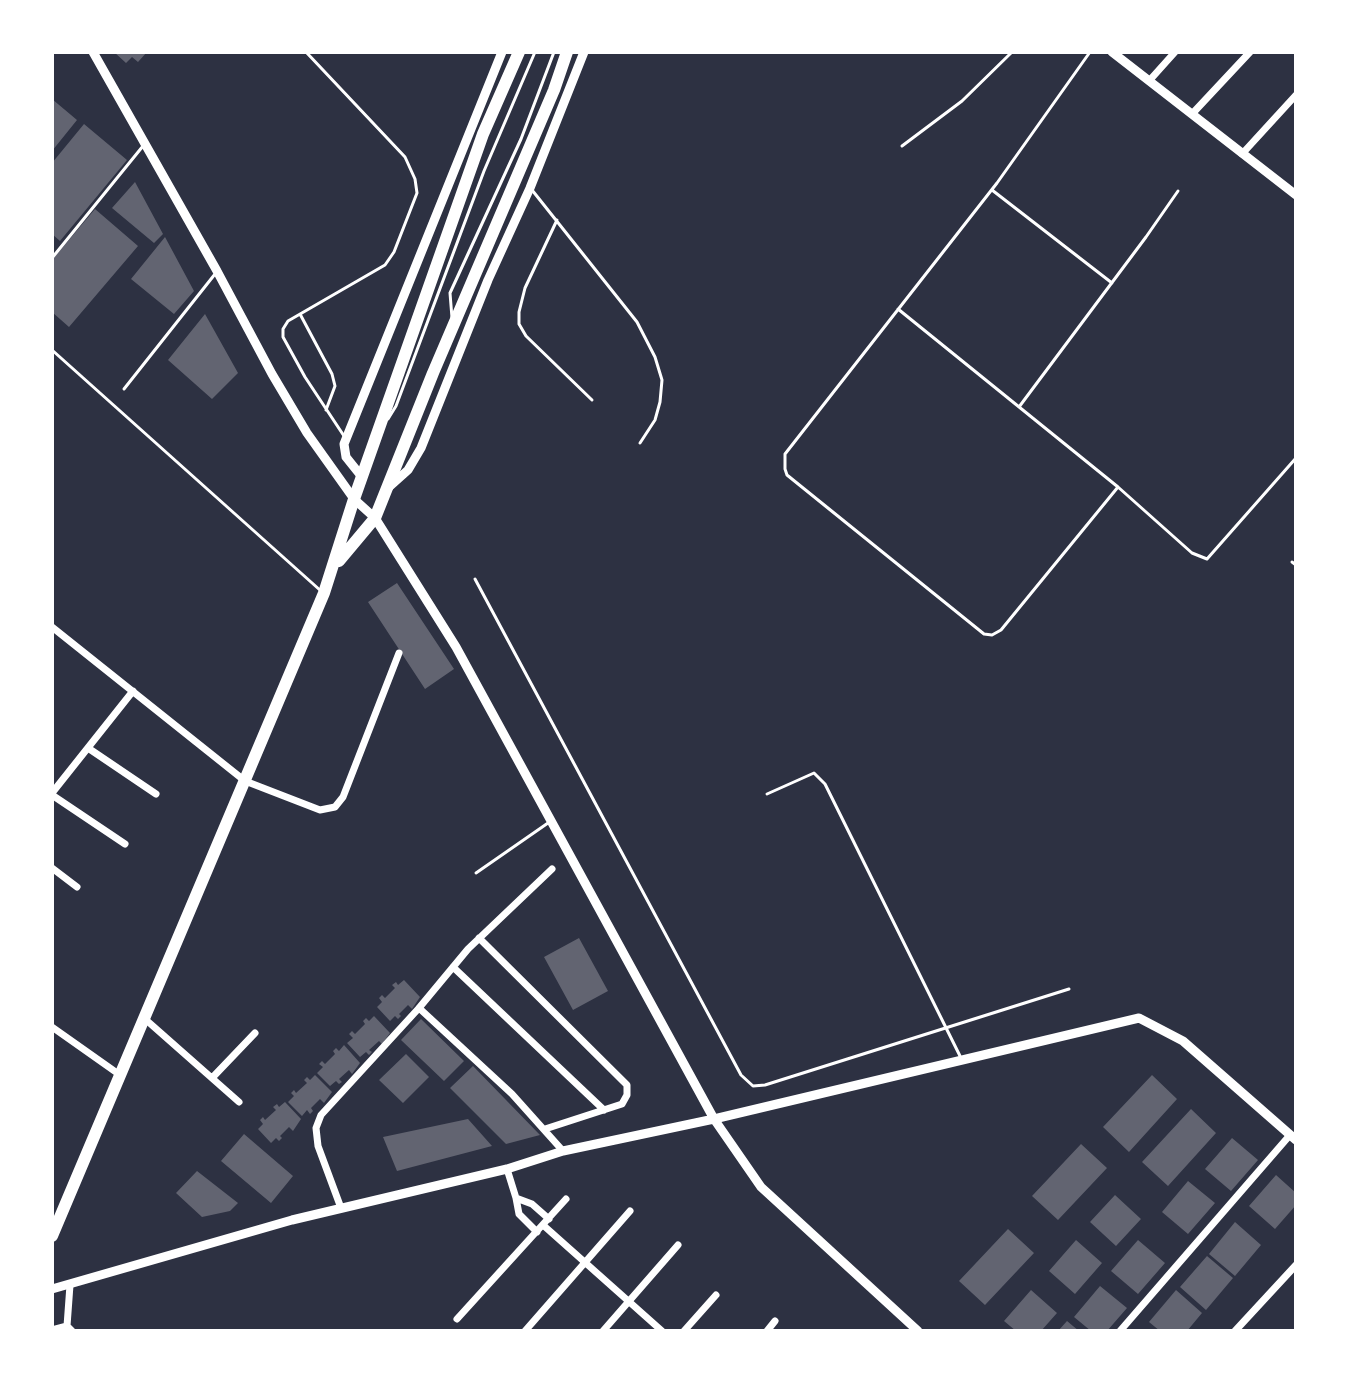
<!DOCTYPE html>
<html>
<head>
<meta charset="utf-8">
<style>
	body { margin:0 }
	#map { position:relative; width:1348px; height:1383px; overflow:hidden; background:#2d3142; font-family:Overpass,sans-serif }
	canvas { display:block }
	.frame { position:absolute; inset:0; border:54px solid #fff; pointer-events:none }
</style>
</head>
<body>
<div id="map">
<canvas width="1348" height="1383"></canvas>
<div class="frame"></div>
</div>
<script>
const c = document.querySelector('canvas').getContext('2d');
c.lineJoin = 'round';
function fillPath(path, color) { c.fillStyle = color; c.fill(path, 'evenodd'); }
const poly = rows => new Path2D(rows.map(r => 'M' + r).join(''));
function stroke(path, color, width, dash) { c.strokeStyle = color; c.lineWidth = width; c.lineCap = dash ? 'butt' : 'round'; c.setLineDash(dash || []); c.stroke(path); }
fillPath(poly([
	[114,52,147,52,138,62,132,57,126,63],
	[52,99,77,120,52,151],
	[84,124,127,160,60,241,52,234,52,163],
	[135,182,163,234,154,243,112,208],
	[95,209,138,246,69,327,52,312,52,260],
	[165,237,194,291,174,314,131,279],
	[205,314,238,373,212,399,168,360],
	[397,583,454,669,425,689,368,602],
	[579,938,608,991,573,1010,544,957],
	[404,980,420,997,412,1009,408,1005,399,1014,401,1016,398,1019,395,1016,390,1021,377,1007,382,1002,379,998,382,995,385,998,395,988,392,985,396,982,398,985],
	[374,1016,390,1033,382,1044,379,1041,369,1050,372,1052,369,1055,366,1052,360,1057,347,1043,353,1038,349,1034,352,1031,355,1034,365,1024,363,1021,366,1018,369,1021],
	[421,1019,464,1061,444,1081,401,1040],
	[344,1045,360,1063,352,1074,349,1070,339,1079,342,1082,339,1084,336,1081,330,1086,317,1073,323,1067,319,1064,322,1061,325,1064,335,1054,333,1051,336,1048,339,1051],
	[406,1054,429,1077,403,1103,379,1080],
	[473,1066,540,1135,506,1144,450,1088],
	[315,1075,332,1092,324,1103,320,1099,311,1108,313,1111,310,1114,307,1110,302,1116,288,1102,294,1096,291,1093,294,1090,296,1093,307,1083,304,1080,307,1077,310,1080],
	[1152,1075,1177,1099,1129,1152,1103,1127],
	[285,1102,301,1119,293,1131,289,1127,280,1136,282,1138,279,1141,276,1138,271,1143,258,1129,263,1124,260,1120,263,1117,265,1120,276,1110,273,1107,277,1104,279,1107],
	[1191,1109,1216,1133,1168,1186,1142,1162],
	[468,1119,492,1146,397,1171,383,1137],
	[244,1134,293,1176,271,1203,221,1161],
	[1232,1138,1258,1160,1231,1191,1205,1169],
	[1081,1144,1107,1168,1058,1220,1032,1196],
	[197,1171,238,1203,230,1211,202,1217,176,1193],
	[1276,1175,1296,1193,1296,1205,1275,1229,1249,1206],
	[1188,1181,1215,1203,1188,1234,1162,1212],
	[1115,1195,1141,1219,1116,1246,1090,1222],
	[1235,1222,1261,1245,1235,1276,1209,1254],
	[1008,1229,1034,1253,985,1305,959,1281],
	[1076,1240,1102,1263,1075,1294,1049,1271],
	[1138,1240,1165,1263,1138,1294,1111,1271],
	[1207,1256,1233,1278,1206,1310,1180,1287],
	[1100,1286,1127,1308,1107,1331,1091,1331,1074,1317],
	[1031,1290,1057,1313,1041,1331,1016,1331,1004,1321],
	[1176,1290,1202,1313,1187,1331,1160,1331,1149,1322],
	[1067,1321,1079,1331,1058,1331]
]), '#626471');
stroke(poly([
	[306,52,405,157,415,179,417,193,394,252,385,265,288,321,283,329,283,337,305,377,344,436],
	[1090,52,997,183,785,454,785,469,787,475,984,634,992,635,1001,630,1118,487],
	[902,146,962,101,1012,52],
	[532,190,637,322,655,357,662,380,660,402,655,420,640,443],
	[992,190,1112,283],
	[557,220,525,288,519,312,519,324,526,336,592,400],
	[52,258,143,146],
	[898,309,1118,487,1192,553,1207,559,1296,458],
	[300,314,332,374,335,386,326,410],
	[452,318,450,293,521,139,554,52],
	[52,350,321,591],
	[124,389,215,274],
	[1019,407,1146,237,1178,191],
	[388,419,396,406,484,171,535,52],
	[1292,562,1296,565],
	[475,579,741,1075,753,1086,765,1085,1069,989],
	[767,794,814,773,825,784,960,1056],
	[476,873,548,823]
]), '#fff', 3);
stroke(poly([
	[1149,81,1175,52],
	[1192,114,1250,52],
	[1242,154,1296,95],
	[52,627,245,781,320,810,335,807,343,797,399,653],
	[88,748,156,794],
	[52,793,133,691],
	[52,795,125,844],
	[52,868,77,887],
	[479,938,627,1085,627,1095,622,1104,545,1129],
	[453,967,604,1110],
	[419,1008,512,1094,563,1151],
	[145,1019,239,1102],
	[52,1027,120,1075],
	[212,1078,255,1033],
	[507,1169,516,1198,532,1204,549,1219],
	[516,1198,519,1214,537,1232],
	[341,1208,318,1146,316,1128,321,1115,419,1008,468,949,552,869],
	[543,1225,662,1331],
	[70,1285,67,1326,72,1331],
	[457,1319,566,1199],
	[52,1330,67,1326],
	[525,1331,630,1211],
	[603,1331,678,1245],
	[684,1331,716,1295],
	[767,1331,775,1321],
	[1120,1331,1290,1135],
	[1235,1331,1296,1265]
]), '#fff', 7);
stroke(poly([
	[93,52,217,271,272,374,307,433,354,499,375,518,456,647,714,1119,761,1187,918,1331],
	[1112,52,1296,195],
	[362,477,346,457,344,444,502,52],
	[389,487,408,470,421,448,488,280,530,188,584,52],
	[52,1289,292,1220,507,1169,563,1151,714,1119,1139,1018,1183,1041,1296,1140]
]), '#fff', 9);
stroke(poly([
	[339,561,375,518,433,373,554,90,567,52],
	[52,1236,324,593,354,499,483,134,519,52]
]), '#fff', 12);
</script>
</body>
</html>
